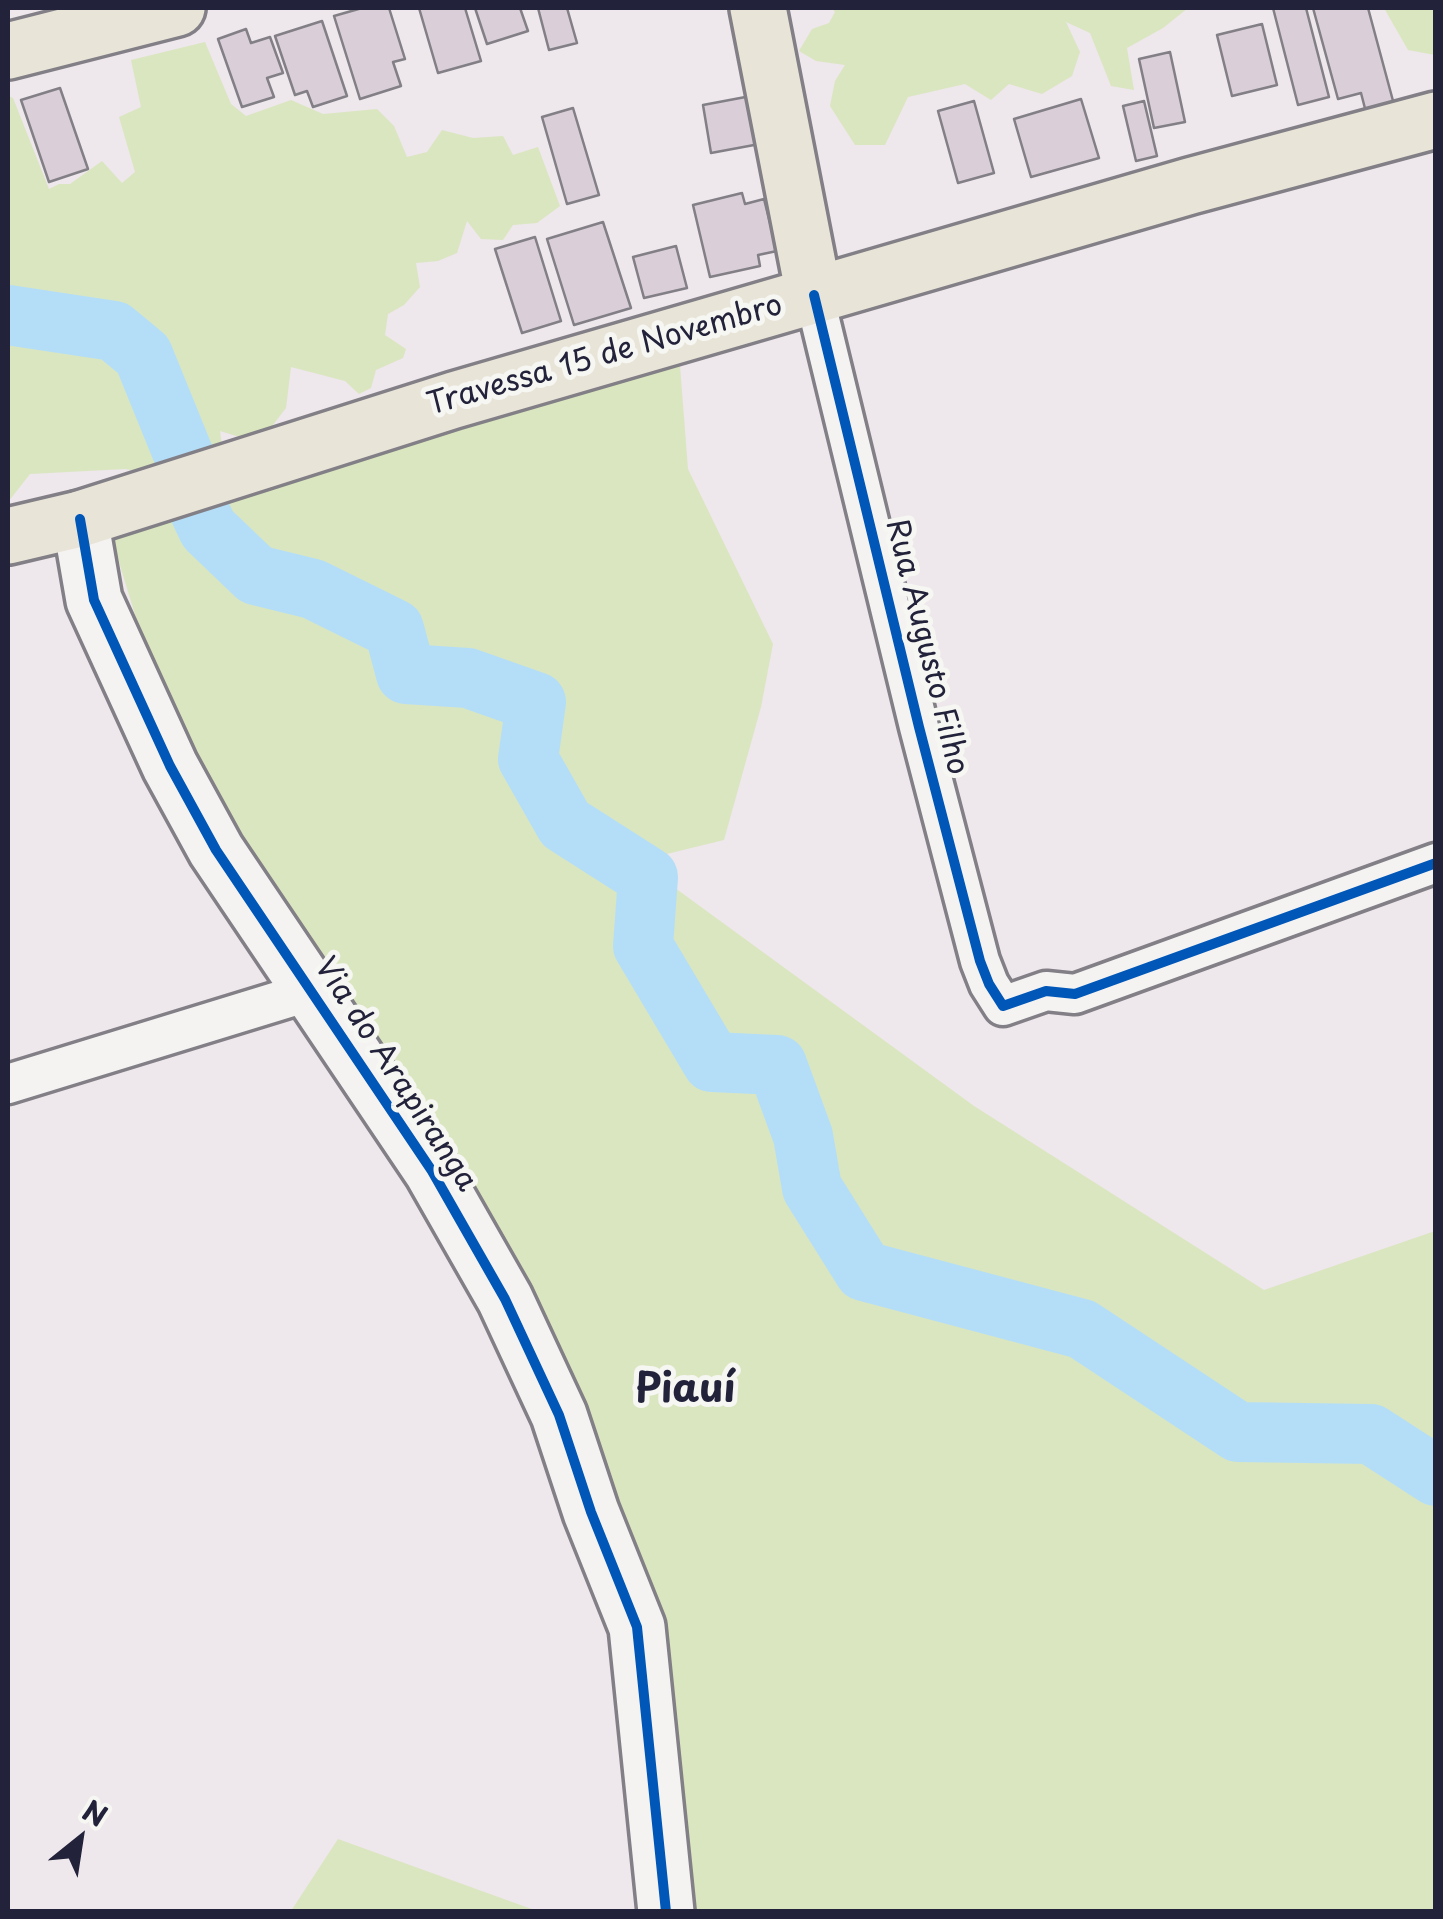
<!DOCTYPE html>
<html>
<head>
<meta charset="utf-8">
<style>
	body { margin:0 }
	#map { position:relative; width:1443px; height:1919px; overflow:hidden; background:#eee7eb; font-family:"Playpen Sans",sans-serif }
	canvas { display:block }
	.frame { position:absolute; inset:0; border:10px solid #22223b; pointer-events:none }
	.north { position:absolute; left:30px; top:1789px; width:100px; height:100px; -webkit-text-stroke:8px #f6f6f2; paint-order:stroke; rotate:30deg; font-size:28px; font-weight:700; line-height:40px; text-align:center; color:#22223b }
	.north::after { content:''; display:block; margin:auto; width:35px; height:45px; background:#22223b; clip-path:polygon(50% 0,100% 100%,50% 72%,0 100%) }
</style>
</head>
<body>
<div id="map">
<canvas width="1443" height="1919"></canvas>
<div class="frame"></div>
<div class="north">N</div>
</div>
<script>
const c = document.querySelector('canvas').getContext('2d');
c.lineJoin = 'round';
function fillPath(path, color) { c.fillStyle = color; c.fill(path, 'evenodd'); }
const poly = rows => new Path2D(rows.map(r => 'M' + r).join(''));
function stroke(path, color, width, dash) { c.strokeStyle = color; c.lineWidth = width; c.lineCap = dash ? 'butt' : 'round'; c.setLineDash(dash || []); c.stroke(path); }
function write(font, color, halo, rows, align = 'center') {
  c.font = font + ' "Playpen Sans",sans-serif'; c.lineWidth = 10; c.setLineDash([]); c.textBaseline = 'middle'; c.strokeStyle = halo; c.fillStyle = color; for (const [text, x, y, turn = 0] of rows) {
    c.save(); c.translate(x, y); c.rotate((+turn || 0) * Math.PI / 180); c.textAlign = isNaN(turn) ? turn : align; if (halo) c.strokeText(text, 0, 0); c.fillText(text, 0, 0); c.restore();
  }
}
fillPath(poly([
	[832,8,1188,8,1163,28,1127,48,1134,90,1111,86,1090,33,1066,22,1080,52,1072,76,1042,94,1009,84,991,100,965,84,908,97,885,145,855,145,830,106,835,81,845,65,816,61,799,51,812,29,829,23,835,12],
	[1384,8,1435,8,1435,55,1408,50],
	[205,42,231,104,246,116,291,100,323,114,377,109,394,126,407,157,427,152,442,130,473,138,503,136,513,155,538,147,560,206,537,223,513,225,503,240,481,239,467,221,457,253,438,261,416,263,420,287,404,305,388,314,385,335,406,349,403,358,376,370,371,388,359,394,345,381,291,367,286,408,259,443,220,431,223,455,160,475,125,469,30,474,8,502,8,96,13,98,49,189,59,184,70,184,102,161,122,183,135,172,119,117,141,107,131,60],
	[680,366,688,469,773,644,761,707,724,840,638,861,974,1106,1264,1290,1435,1231,1435,1911,680,1911,626,1538,505,1240,174,743,109,529,317,465],
	[338,1839,537,1911,291,1911]
]), '#dae6c0');
stroke(poly([
	[8,315,114,331,143,355,184,456],
	[200,512,208,529,256,575,313,589,394,629,406,674,468,678,536,702,528,759,565,824,648,877,643,946,712,1062,777,1065,803,1136,812,1188,864,1271,1082,1329,1238,1432,1371,1434,1436,1476]
]), '#b4def8', 60);
const building = poly([
	[362,8,389,8,405,59,393,62,401,86,360,99,334,16,362,8],
	[419,8,465,8,481,61,438,73,419,8],
	[475,8,520,8,528,31,487,44,475,8],
	[538,8,567,8,577,43,549,50,538,8],
	[1273,8,1306,8,1329,97,1298,105,1273,8],
	[1313,8,1368,8,1396,112,1368,120,1361,93,1338,99,1313,8],
	[322,21,347,96,313,107,307,91,295,95,275,36,322,21],
	[1262,24,1277,85,1232,96,1217,35,1262,24],
	[246,29,251,43,270,37,283,73,267,78,274,97,242,107,218,39,246,29],
	[1170,52,1185,122,1154,128,1139,59,1170,52],
	[60,88,88,169,49,182,21,100,60,88],
	[772,92,781,140,711,153,703,105,772,92],
	[1081,99,1099,158,1031,177,1014,119,1081,99],
	[974,101,994,173,958,183,938,111,974,101],
	[1144,101,1157,156,1136,161,1123,106,1144,101],
	[573,108,599,195,567,204,542,117,573,108],
	[742,193,745,204,764,199,777,251,758,255,760,266,710,277,693,205,742,193],
	[603,222,631,308,574,325,547,239,603,222],
	[535,237,561,321,522,333,495,249,535,237],
	[676,246,687,288,644,298,633,257,676,246]
]);
fillPath(building, '#dacfd8');
stroke(building, '#827f86', 2.5);
const street = poly([
	[814,295,919,727,980,961,989,984,1003,1006,1046,991,1075,994,1436,863],
	[8,1084,311,991]
]);
const secondary = poly([
	[80,519,94,600,170,766,216,850,432,1171,505,1299,559,1415,591,1512,637,1627,666,1912]
]);
const primary = poly([
	[758,8,814,295],
	[8,51,177,8],
	[8,536,80,519,454,400,1190,186,1436,120]
]);
stroke(street, '#827f86', 45);
stroke(secondary, '#827f86', 62);
stroke(primary, '#827f86', 62);
stroke(street, '#f4f3f2', 38);
stroke(secondary, '#f4f3f2', 55);
stroke(primary, '#e9e4d8', 55);
stroke(poly([
	[814,295,919,727,980,961,989,984,1003,1006,1046,991,1075,994,1436,863],
	[80,519,94,600,170,766,216,850,432,1171,505,1299,559,1415,591,1512,637,1627,666,1912]
]), '#0057b8', 10);
write('30px', '#22223b', '#f6f6f2', [
	["Travessa 15 de Novembro",605,356,-16],
	["Rua Augusto Filho",926,647,76],
	["Via do Arapiranga",395,1075,57]
]);
write('bold 40px', '#22223b', '#f6f6f2', [
	["Piauí",685,1391]
]);
</script>
</body>
</html>
